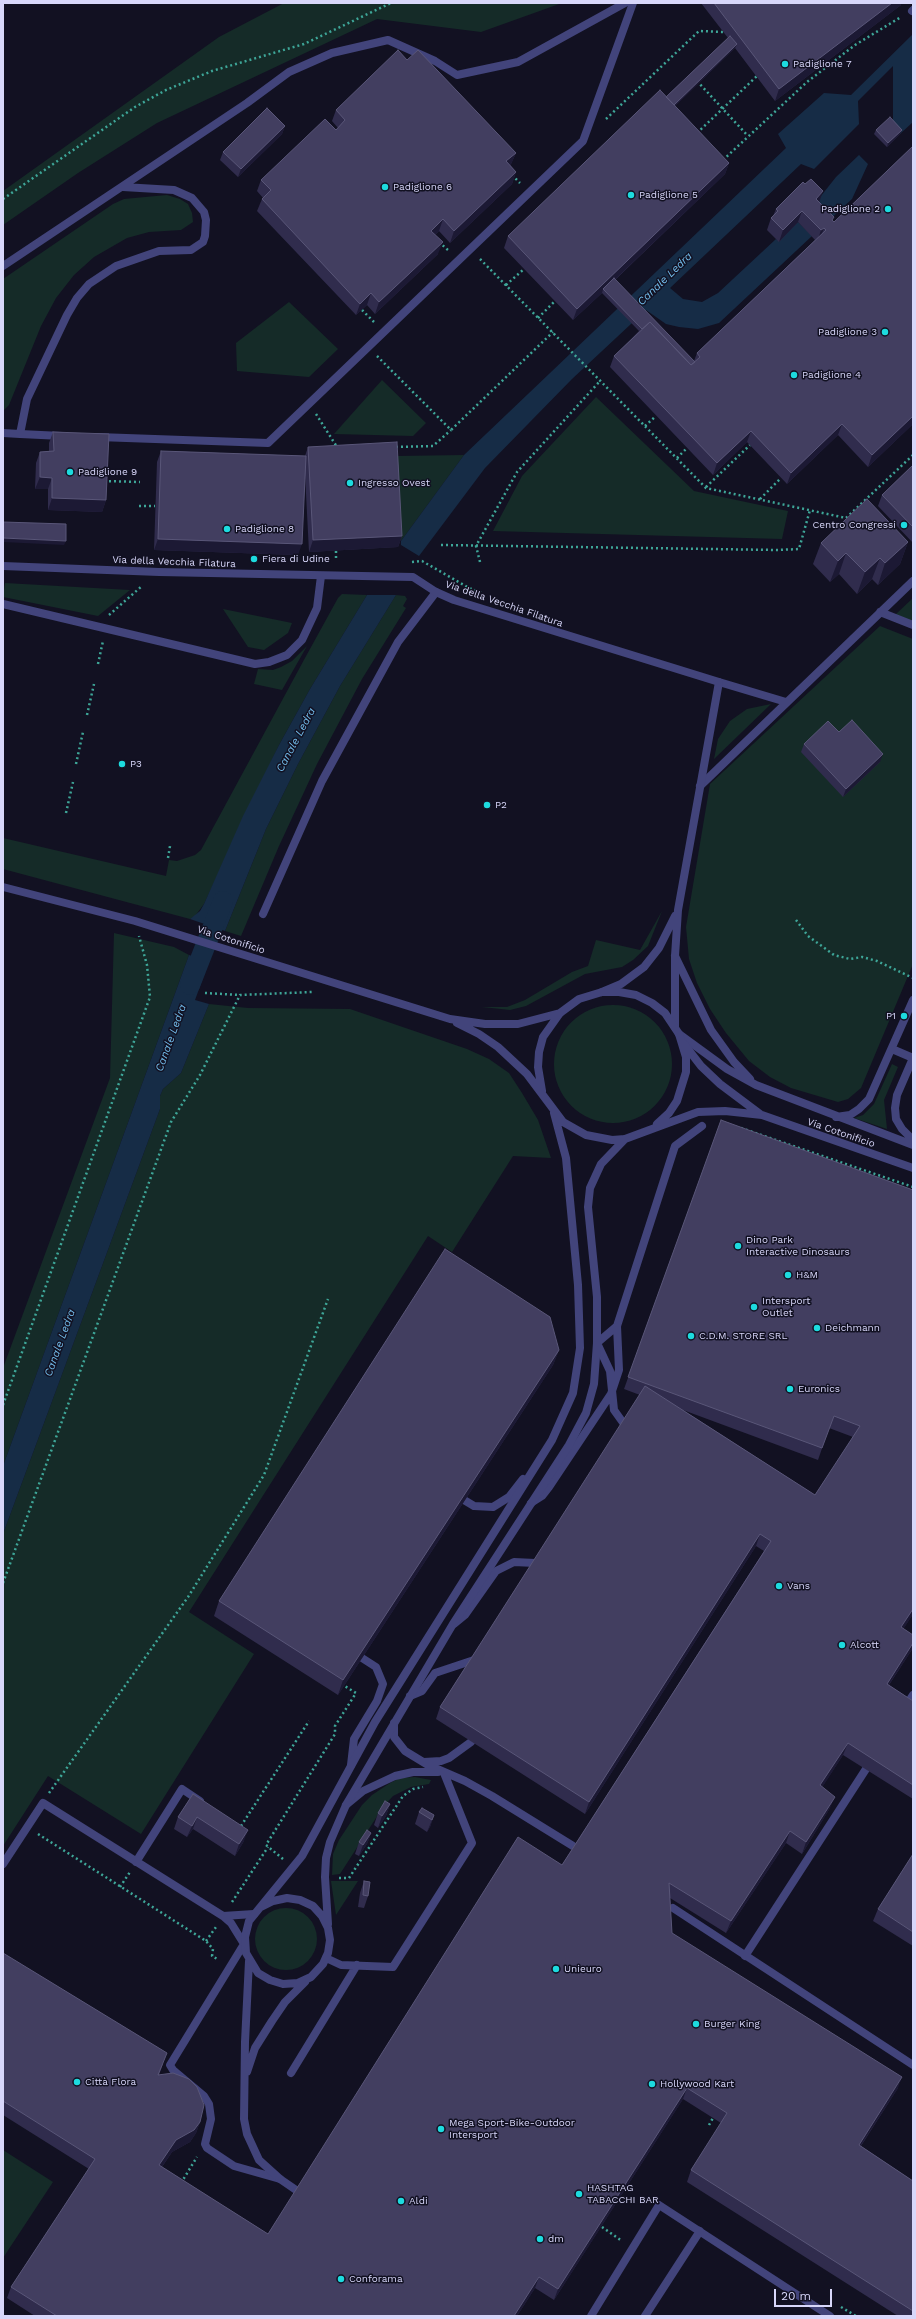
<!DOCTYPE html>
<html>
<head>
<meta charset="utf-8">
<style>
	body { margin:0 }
	#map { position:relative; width:916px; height:2319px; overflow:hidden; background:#121122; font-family:"Work Sans",sans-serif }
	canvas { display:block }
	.frame { position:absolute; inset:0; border:4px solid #d8d7fa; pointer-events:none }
	.scale { position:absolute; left:774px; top:2289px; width:58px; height:18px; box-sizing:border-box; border:2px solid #d8d7fa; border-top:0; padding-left:5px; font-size:12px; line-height:14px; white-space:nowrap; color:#d8d7fa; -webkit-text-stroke:3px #121122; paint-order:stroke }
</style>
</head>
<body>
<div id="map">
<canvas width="916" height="2319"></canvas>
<div class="frame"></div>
<div class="scale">20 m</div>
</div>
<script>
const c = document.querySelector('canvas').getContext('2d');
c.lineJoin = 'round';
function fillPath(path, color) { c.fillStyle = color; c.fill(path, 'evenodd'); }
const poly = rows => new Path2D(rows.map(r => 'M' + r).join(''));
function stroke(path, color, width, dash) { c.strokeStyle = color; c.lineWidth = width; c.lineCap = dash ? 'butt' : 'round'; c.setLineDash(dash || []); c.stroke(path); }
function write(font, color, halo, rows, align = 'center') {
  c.font = font + ' "Work Sans",sans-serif'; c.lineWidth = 3; c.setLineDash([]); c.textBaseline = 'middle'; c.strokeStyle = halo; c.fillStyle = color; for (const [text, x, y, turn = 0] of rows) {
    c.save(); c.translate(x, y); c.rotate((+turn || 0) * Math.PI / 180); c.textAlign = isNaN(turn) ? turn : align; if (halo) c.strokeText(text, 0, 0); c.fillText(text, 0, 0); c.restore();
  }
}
fillPath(poly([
	[284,3,562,3,481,32,377,19,157,123,78,173,3,225,3,191,219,37],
	[167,195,180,199,188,204,192,213,193,222,181,230,149,232,127,238,94,257,74,275,56,298,41,326,9,405,3,411,3,279,113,204,124,199],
	[289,302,338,349,309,377,237,371,236,343],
	[382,380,426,423,413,436,334,434],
	[596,397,694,491,788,511,782,539,493,531,522,476],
	[464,455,401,541,397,456],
	[5,583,130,590,98,616,3,597],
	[342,594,367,595,310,689,279,745,204,904,195,916,190,919,3,869,3,838,166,876,169,860,177,861,195,855,201,850,305,658,338,598],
	[396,595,405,596,407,599,403,606,406,608,362,679,317,764,279,846,241,936,225,931,266,829,298,764,340,686],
	[913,598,913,622,895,615],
	[223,609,292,623,288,633,264,650,248,647],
	[880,626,913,639,913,964,861,1088,848,1099,838,1102,791,1088,770,1077,749,1061,726,1033,710,1009,697,983,689,959,686,927,710,784],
	[307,646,282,690,254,684,258,669,273,670,281,667,292,661],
	[771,704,714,759,718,739,730,721,747,709],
	[662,911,648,946,633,960,622,967,585,974,526,1006,510,1010,482,1007,507,1007,525,1000,572,972,588,966,596,940,640,950],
	[114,933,174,947,189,955,3,1466,3,1368,110,1078],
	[209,1004,248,1008,350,1009,467,1049,489,1059,509,1073,522,1093,538,1120,551,1158,513,1156,452,1252,428,1236,189,1612,254,1654,141,1834,48,1776,3,1846,3,1534,160,1109,160,1096,163,1089,181,1073],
	'554 1064a59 59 0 1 1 118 0a59 59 0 1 1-118 0Z',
	[892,1064,898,1067,884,1100,887,1129,854,1118,863,1115,874,1104],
	[415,1777,431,1780,429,1784,411,1787,393,1796,383,1807,340,1874,332,1875,333,1854,339,1840,362,1805,372,1795,390,1783,400,1778],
	[331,1881,358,1881,336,1915],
	'255 1939a31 31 0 1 1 62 0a31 31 0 1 1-62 0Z',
	[3,2150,53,2182,3,2258]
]), '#152b28');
fillPath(poly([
	[913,34,913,122,900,134,893,126,893,66,858,101,859,124,814,169,801,164,670,288,683,299,702,302,718,293,776,239,779,241,798,222,812,236,719,323,698,329,679,327,666,324,646,310,572,379,485,468,419,556,401,545,401,541,464,455,786,148,778,134,824,93,851,95],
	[859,155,868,164,852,199,825,224,817,201,836,177],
	[367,595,396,595,340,686,298,764,266,829,225,931,190,919,200,911,204,904,243,816,279,745,310,689],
	[189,955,209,962,195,1000,209,1004,181,1073,163,1089,160,1096,160,1109,3,1534,3,1466]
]), '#162c46');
stroke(poly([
	[190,985,223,901]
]), '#162c46', 20);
stroke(poly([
	[697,81,748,136],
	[606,119,699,31,723,32],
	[697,133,757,76],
	[723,160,807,82,855,45,901,17],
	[512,175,520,183],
	[3,199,135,107,166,90,212,71,304,44,391,3],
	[439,242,449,251],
	[480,259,706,488,846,518,913,455],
	[506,285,524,269],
	[362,310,374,322],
	[538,318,555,301],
	[377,356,451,430,553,332],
	[316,414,337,447],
	[645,426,656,416],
	[396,447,433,446,451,430],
	[677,458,687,448],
	[104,481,140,482],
	[706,487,750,445],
	[760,499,781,478],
	[139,506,155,506],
	[441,545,778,550,799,549,810,510],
	[336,551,336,561],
	[412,562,422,561,469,588,483,593],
	[480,562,476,546,517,472,600,381],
	[109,615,142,586],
	[98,664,103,641],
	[87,715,94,684],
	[76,764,83,732],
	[66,813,73,782],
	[168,858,170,846],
	[796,920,808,936,834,955,850,959,862,957,877,961,913,978],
	[205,993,240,995],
	[741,1128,913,1187],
	[3,1405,150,997,147,965,139,936],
	[3,1583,171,1122,200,1075,240,995,312,992],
	[49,1793,188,1597,264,1475,328,1299],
	[241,1826,309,1721],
	[38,1834,206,1941,213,1949,212,1956,219,1960],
	[283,1859,266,1845,335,1734,335,1726,356,1693,343,1685],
	[339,1878,349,1878,403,1796,413,1789,423,1787],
	[120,1887,130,1872],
	[232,1902,268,1847],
	[206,1941,216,1927],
	[709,2125,713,2118],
	[181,2183,197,2157],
	[602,2227,622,2241],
	[841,2307,856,2316]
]), '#3ea698', 2.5, [2, 3]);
stroke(poly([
	[912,11,913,10],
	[3,266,247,103,289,72,332,53,388,40,435,61,457,75,518,62,625,3],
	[3,433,20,434],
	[62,436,20,434,27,399,67,315,77,298,89,284,116,266,159,251,191,250,203,242,205,236,206,220,204,212,192,198,174,190,123,187],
	[98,437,268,443,583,141,633,3],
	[3,604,255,664,269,662,287,655,302,640,317,608,321,576],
	[880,612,913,625],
	[719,682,786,702],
	[700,786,913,581],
	[263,914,322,781,398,642,436,592],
	[675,956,711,1030,734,1062,750,1079],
	[679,1034,727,1069,756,1085,913,1145],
	[892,1049,913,1058],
	[913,1058,897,1095,895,1108,896,1119,902,1129,913,1140],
	[836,1117,850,1115,859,1109,869,1099,913,1000],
	[617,1326,597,1343,610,1371,614,1410,624,1424],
	[464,1500,474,1506,493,1507,509,1497,523,1479],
	[531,1503,542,1496,549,1487,611,1394,619,1370,617,1326,675,1146,702,1126],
	[454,1624,465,1615,496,1571,514,1562,535,1563],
	[410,1696,422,1691,435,1673,474,1660],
	[904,1709,913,1695],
	[394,1723,394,1737,405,1751,428,1765,465,1781,492,1796,573,1846],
	[424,1762,441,1761,449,1758,471,1742],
	[351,1765,354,1739,377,1701,383,1684,376,1667,362,1658],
	[346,1805,363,1791,395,1776,413,1772,438,1772],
	[136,1862,182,1789,200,1801],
	[3,1864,43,1803,223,1916],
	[673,1908,913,2065],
	[254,1914,223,1916,231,1923,244,1944,170,2065,173,2070,204,2096,209,2104,211,2119,205,2144,207,2148,234,2166,280,2179],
	[745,1956,866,1769],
	[326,1958,341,1965,393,1967,472,1843,444,1773],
	[291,2073,357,1965],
	[591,2316,659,2205,830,2316],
	[645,2316,700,2231]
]), '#42447b', 8);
stroke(poly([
	[3,566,159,572,413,577,436,592,454,600,719,682,678,910,675,956,675,1027],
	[602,992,621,984,644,967,659,948,675,916]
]), '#42447b', 8);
stroke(poly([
	[3,887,135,921,450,1019,485,1024,518,1024,560,1013],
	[457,1023,479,1034,498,1047,527,1074,563,1122,586,1135,612,1140,625,1139,698,1112,725,1111,762,1115,913,1168],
	[684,1044,701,1066,720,1084,760,1114],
	[542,1091,538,1067,539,1052,543,1037,560,1013,579,999,602,992,619,992,636,995,652,1003,665,1013,679,1034,686,1057,686,1072,677,1101,669,1113,657,1124],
	[261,1907,273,1901,287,1898,300,1900,313,1906,322,1916,328,1928,330,1940,328,1953,323,1964,311,1977,298,1983,283,1984,270,1980,258,1973,246,1953,245,1937,249,1921,302,1856,375,1722,552,1440,573,1393,580,1348,578,1285,566,1158,554,1113],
	[328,1924,325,1877,326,1858,330,1842,346,1805,453,1624,569,1445,586,1413,594,1384,597,1343,597,1297,588,1207,590,1188,601,1164,625,1139],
	[249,1961,245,2042,244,2119,247,2134,259,2160,280,2179,299,2192],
	[247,2072,255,2048,272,2021,285,2002,305,1982]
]), '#42447b', 8);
fillPath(poly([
	[701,3,901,3,901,5,775,101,735,48,675,106,729,163,725,174,615,280,694,361,697,353,815,240,798,222,779,242,767,230,771,218,773,216,776,209,819,202,834,222,913,146,913,424,868,467,838,435,787,484,747,442,713,475,610,367,614,356,639,331,602,293,573,320,504,248,508,236,666,97,728,38],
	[407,60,516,153,511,164,510,165,516,172,512,184,450,243,439,231,435,235,438,254,375,314,367,305,356,315,257,211,262,199,263,198,257,191,261,180,338,128,332,121,336,110],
	[285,126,282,134,238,177,220,160,223,152],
	[876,130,902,130,900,134,887,147,874,134],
	[53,432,106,500,102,512,48,510,48,489,35,489,36,463,40,452,49,451,49,443],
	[308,447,402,536,398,547,309,552,305,474,298,555,154,550,157,462,161,451,305,456],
	[913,465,913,543,878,506,882,495],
	[908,542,900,564,878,585,872,579,857,594,839,574,830,582,813,564,821,543],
	[804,744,880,762,843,797,801,752],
	[721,1120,913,1190,913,1614,903,1629,913,1635,913,1648,889,1685,913,1701,913,1799,843,1755,822,1787,830,1808,802,1854,786,1843,726,1933,670,1898,672,1933,898,2088,861,2146,913,2181,913,2316,898,2316,687,2182,691,2170,721,2123,683,2099,554,2300,535,2288,517,2316,35,2316,7,2298,11,2287,89,2169,3,2115,3,1953,163,2064,159,2075,200,2122,196,2133,190,2142,172,2152,162,2167,268,2234,562,1865,764,1551,756,1546,585,1814,436,1719,440,1707,640,1395,624,1389],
	[683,1410,818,1460,829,1428,853,1437,815,1495],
	[559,1350,553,1365,338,1695,214,1616,219,1601],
	[193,1794,244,1841,235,1856,193,1829,187,1837,174,1829,178,1817],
	[390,1804,386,1816,378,1828,374,1825,378,1813],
	[419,1812,434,1815,430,1827,427,1832,415,1824],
	[371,1833,367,1844,359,1856,355,1854,359,1842],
	[913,1854,913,1946,873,1921,878,1909],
	[364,1881,368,1896,364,1908,358,1907,360,1893]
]), '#302c4d');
fillPath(poly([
	[892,3,901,3,901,5,775,101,779,89],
	[737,44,735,48,667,114,669,110],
	[285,126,282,134,238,177,241,169],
	[902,130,900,134,887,147,888,143],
	[516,153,511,164,502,173,506,161],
	[729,163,725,174,604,290,603,289,602,293,573,320,577,309],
	[516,172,512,184,450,243,454,231],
	[823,191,819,203,816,199],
	[802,211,798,222,779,242,783,230],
	[443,219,439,231,427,242,431,231],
	[824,228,820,239,817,242,821,230],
	[443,242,438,254,375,314,379,302],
	[371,293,367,305,356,315,360,304],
	[913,416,913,424,868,467,872,455],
	[842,424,838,435,787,484,791,473],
	[751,431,747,442,713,475,717,463],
	[40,477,52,478,48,489,35,489],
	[52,498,106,500,102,512,48,510],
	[402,536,398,547,309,552,313,540],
	[3,538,66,541,64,545,3,542],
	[158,539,302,544,298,555,154,550],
	[908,542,900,564,878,585,885,563],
	[846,553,839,574,830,582,838,561],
	[880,558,872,579,857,594,865,572],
	[883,754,880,762,843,797,846,789],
	[559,1350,553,1365,338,1695,343,1680],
	[760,1534,756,1546,585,1814,589,1802],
	[913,1609,913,1614,897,1639,901,1627],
	[913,1643,913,1648,882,1695,887,1684],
	[848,1743,843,1755,816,1797,820,1785],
	[835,1797,830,1808,802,1854,806,1842],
	[390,1804,386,1816,378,1828,382,1816],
	[434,1815,430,1827,427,1832,432,1820],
	[197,1817,193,1829,187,1837,192,1826],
	[248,1830,244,1841,235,1856,239,1844],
	[790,1831,786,1843,726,1933,731,1921],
	[371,1833,367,1844,359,1856,363,1845],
	[902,2077,898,2088,854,2156,859,2145],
	[687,2088,683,2099,554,2300,558,2289],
	[200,2122,196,2133,190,2142,172,2152,155,2177,159,2165,176,2140],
	[539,2277,535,2288,517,2316,514,2316]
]), '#1c1934');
const building = poly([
	[714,3,892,3,779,89,714,3],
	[730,36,737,44,674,105,666,97,730,36],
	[398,50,407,60,418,50,516,153,506,161,516,172,454,231,443,219,431,231,443,242,379,302,371,293,360,304,262,199,271,190,261,180,325,119,336,130,345,120,336,110,398,50],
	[660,90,729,163,577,309,508,236,660,90],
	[267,108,285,126,241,169,223,152,267,108],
	[890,117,902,130,888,143,876,130,890,117],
	[913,146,913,416,872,455,842,424,791,473,751,431,717,463,614,356,650,322,691,365,700,357,697,353,826,230,824,228,821,230,802,211,783,230,771,218,778,211,776,209,803,182,805,184,811,179,823,191,816,199,834,217,832,220,834,222,913,146],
	[614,278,695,362,691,365,650,322,642,329,603,289,614,278],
	[53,432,109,434,106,500,52,498,52,478,40,477,40,452,54,451,53,432],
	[397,442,402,536,313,540,308,447,397,442],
	[161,451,306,456,302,544,158,539,161,451],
	[913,465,913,527,882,495,913,465],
	[867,499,908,542,885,563,880,558,865,572,846,553,838,561,821,543,867,499],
	[3,522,66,524,66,541,3,538,3,522],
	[852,720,883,754,846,789,804,744,828,721,839,732,852,720],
	[721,1120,913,1190,913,1609,901,1627,913,1635,913,1643,887,1684,913,1701,913,1785,848,1743,820,1785,835,1797,806,1842,790,1831,731,1921,669,1883,672,1933,902,2077,859,2145,913,2181,913,2311,691,2170,727,2113,687,2088,558,2289,539,2277,514,2316,57,2316,11,2287,95,2159,3,2101,3,1953,167,2053,158,2075,173,2073,189,2079,197,2087,204,2105,200,2122,194,2130,176,2140,159,2165,268,2234,518,1837,562,1865,771,1541,760,1534,589,1802,440,1707,645,1386,815,1495,860,1426,834,1416,822,1448,628,1377,721,1120],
	[445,1249,550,1317,559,1350,343,1680,219,1601,445,1249],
	[193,1794,248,1830,239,1844,197,1817,192,1826,178,1817,193,1794],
	[385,1801,390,1804,382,1816,378,1813,385,1801],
	[422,1808,434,1815,432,1820,419,1812,422,1808],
	[367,1830,371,1833,363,1845,359,1842,367,1830],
	[913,1854,913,1932,878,1909,913,1854],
	[364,1881,370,1882,368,1896,363,1895,364,1881]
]);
fillPath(building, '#423e60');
stroke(building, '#595678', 1);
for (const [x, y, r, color] of [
	[785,64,4,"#1ddbdf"],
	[385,187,4,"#1ddbdf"],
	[631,195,4,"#1ddbdf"],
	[888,209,4,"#1ddbdf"],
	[885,332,4,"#1ddbdf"],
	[794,375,4,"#1ddbdf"],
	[70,472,4,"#1ddbdf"],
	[350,483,4,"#1ddbdf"],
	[904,525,4,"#1ddbdf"],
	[227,529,4,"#1ddbdf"],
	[254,559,4,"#1ddbdf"],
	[122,764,4,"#1ddbdf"],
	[487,805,4,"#1ddbdf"],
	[904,1016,4,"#1ddbdf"],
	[738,1246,4,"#1ddbdf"],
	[788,1275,4,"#1ddbdf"],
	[754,1307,4,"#1ddbdf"],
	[817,1328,4,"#1ddbdf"],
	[691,1336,4,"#1ddbdf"],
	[790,1389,4,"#1ddbdf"],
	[779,1586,4,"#1ddbdf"],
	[842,1645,4,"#1ddbdf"],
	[556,1969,4,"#1ddbdf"],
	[696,2024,4,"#1ddbdf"],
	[77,2082,4,"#1ddbdf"],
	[652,2084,4,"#1ddbdf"],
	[441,2129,4,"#1ddbdf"],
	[579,2194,4,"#1ddbdf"],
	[401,2201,4,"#1ddbdf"],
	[540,2239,4,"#1ddbdf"],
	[341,2279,4,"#1ddbdf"]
]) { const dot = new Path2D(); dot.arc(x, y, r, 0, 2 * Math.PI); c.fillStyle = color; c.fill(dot); stroke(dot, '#121122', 1.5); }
write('10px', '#d8d7fa', '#121122', [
	["Padiglione 7",793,64],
	["Padiglione 6",393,187],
	["Padiglione 5",639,195],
	["Padiglione 2",880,209,"right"],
	["Padiglione 3",877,332,"right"],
	["Padiglione 4",802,375],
	["Padiglione 9",78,472],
	["Ingresso Ovest",358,483],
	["Centro Congressi",896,525,"right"],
	["Padiglione 8",235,529],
	["Fiera di Udine",262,559],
	["P3",130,764],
	["P2",495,805],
	["P1",896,1016,"right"],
	["Dino Park",746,1240],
	["Interactive Dinosaurs",746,1252],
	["H&M",796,1275],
	["Intersport",762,1301],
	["Outlet",762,1313],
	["Deichmann",825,1328],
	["C.D.M. STORE SRL",699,1336],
	["Euronics",798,1389],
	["Vans",787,1586],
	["Alcott",850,1645],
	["Unieuro",564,1969],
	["Burger King",704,2024],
	["Città Flora",85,2082],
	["Hollywood Kart",660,2084],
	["Mega Sport-Bike-Outdoor",449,2123],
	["Intersport",449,2135],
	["HASHTAG",587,2188],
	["TABACCHI BAR",587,2200],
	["Aldi",409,2201],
	["dm",548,2239],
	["Conforama",349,2279]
], 'left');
write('10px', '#d8d7fa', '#121122', [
	["Via della Vecchia Filatura",174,562,2],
	["Via della Vecchia Filatura",504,604,19],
	["Via Cotonificio",231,940,18],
	["Via Cotonificio",841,1133,19]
]);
write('italic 11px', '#72bdec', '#121122', [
	["Canale Ledra",665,279,-44],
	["Canale Ledra",296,740,-62],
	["Canale Ledra",171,1038,-70],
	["Canale Ledra",60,1343,-70]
]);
</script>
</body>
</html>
